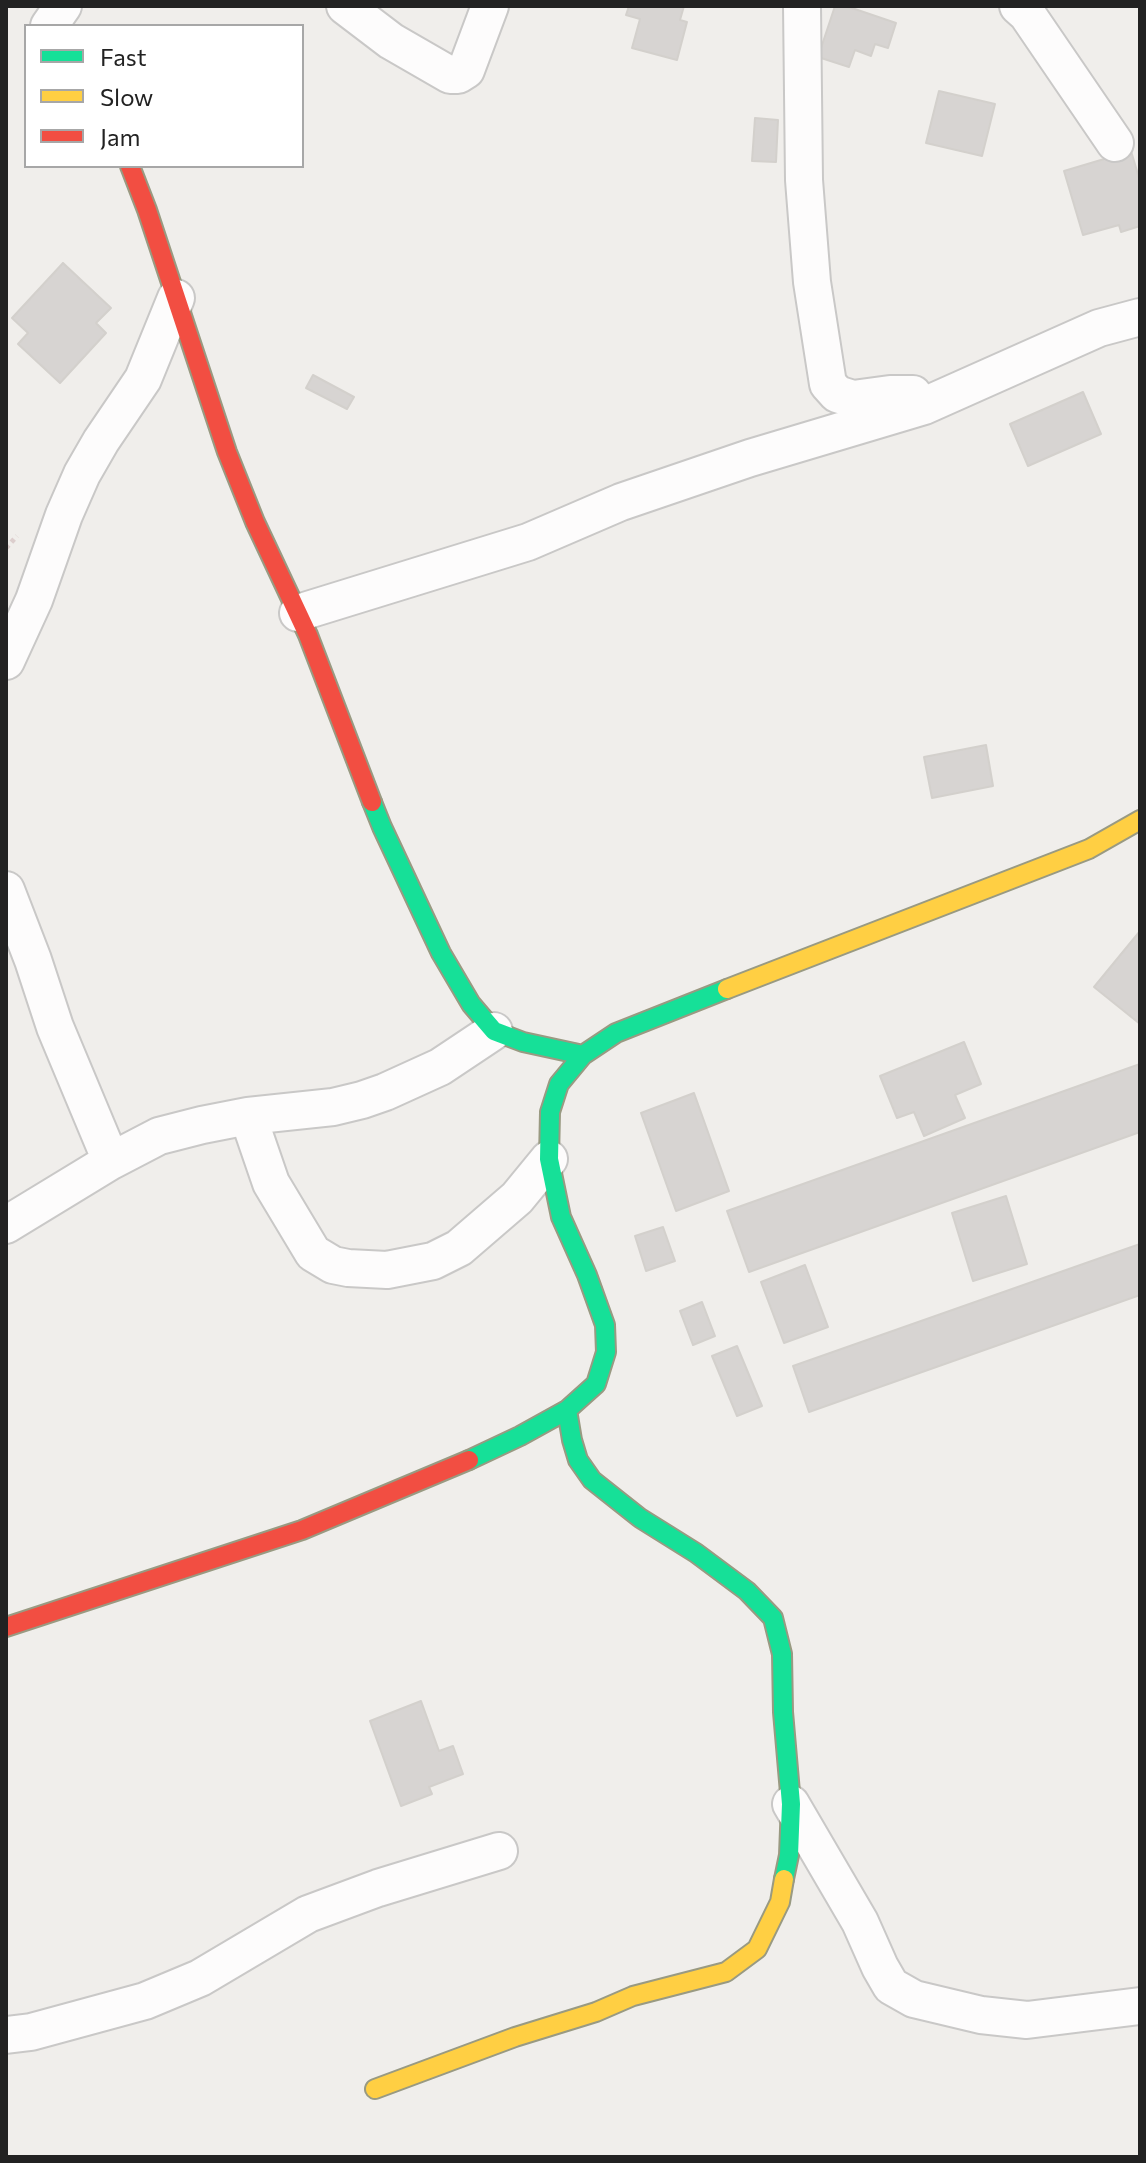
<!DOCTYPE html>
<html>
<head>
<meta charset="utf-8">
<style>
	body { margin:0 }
	#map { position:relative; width:1146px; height:2163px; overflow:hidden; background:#f0eeeb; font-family:Commissioner,sans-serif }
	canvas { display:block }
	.frame { position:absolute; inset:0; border:8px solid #222; pointer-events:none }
	.legend { position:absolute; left:24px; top:24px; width:280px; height:144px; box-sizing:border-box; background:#fff; border:2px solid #a7a7a7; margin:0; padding:10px 14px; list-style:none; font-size:24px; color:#222 }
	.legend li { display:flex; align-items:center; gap:16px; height:40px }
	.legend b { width:40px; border:2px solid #a7a7a7 }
</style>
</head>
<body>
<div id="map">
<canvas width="1146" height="2163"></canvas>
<div class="frame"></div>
<ul class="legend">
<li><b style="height:10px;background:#16e098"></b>Fast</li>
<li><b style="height:10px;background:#ffcf43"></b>Slow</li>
<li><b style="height:10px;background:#f24e42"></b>Jam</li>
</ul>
</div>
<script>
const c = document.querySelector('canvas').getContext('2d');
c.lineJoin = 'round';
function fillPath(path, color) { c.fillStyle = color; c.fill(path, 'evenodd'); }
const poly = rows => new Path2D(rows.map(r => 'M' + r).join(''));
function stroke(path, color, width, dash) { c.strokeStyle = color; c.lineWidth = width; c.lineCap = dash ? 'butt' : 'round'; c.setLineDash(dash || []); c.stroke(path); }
const building = poly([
	[629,6,684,6,680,20,687,22,677,60,632,48,640,19,626,15,629,6],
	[835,6,846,6,896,23,888,48,875,44,871,56,855,50,849,67,818,57,835,6],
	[939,91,995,104,982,156,926,143,939,91],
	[755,118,778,120,776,162,752,161,755,118],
	[1131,151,1140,181,1140,226,1121,232,1119,225,1083,235,1064,171,1131,151],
	[63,263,111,308,96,323,106,333,60,383,18,344,28,333,12,318,63,263],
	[313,375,354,397,347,409,306,388,313,375],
	[1083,392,1101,434,1028,466,1010,424,1083,392],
	[986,745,993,786,932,798,924,757,986,745],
	[1140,931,1140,1024,1094,987,1140,931],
	[964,1042,981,1084,955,1095,965,1118,924,1136,914,1112,897,1118,880,1076,964,1042],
	[1140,1064,1140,1132,749,1272,727,1211,1140,1064],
	[694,1093,729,1191,676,1211,641,1113,694,1093],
	[1006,1196,1027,1264,973,1281,952,1213,1006,1196],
	[663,1227,675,1261,646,1271,635,1236,663,1227],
	[1140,1244,1140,1295,809,1412,793,1366,1140,1244],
	[805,1265,828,1327,784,1343,761,1282,805,1265],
	[702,1302,715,1336,693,1345,680,1311,702,1302],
	[737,1346,762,1406,737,1416,712,1356,737,1346],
	[421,1701,439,1751,453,1746,463,1774,429,1787,432,1794,401,1806,370,1721,421,1701]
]);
fillPath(building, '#d7d4d2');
stroke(building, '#d3d0cc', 2);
const street = poly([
	[345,6,391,41,450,75,458,75,466,70,490,6],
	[802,6,804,180,812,282,828,384,837,394,853,399,890,394,913,394],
	[1018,6,1027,14,1115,143],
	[49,26,63,6],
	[298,613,528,542,621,502,750,458,924,406,1099,328,1140,317],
	[6,661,34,600,64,515,82,474,101,441,143,379,176,298],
	[6,890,33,960,55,1027,111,1161],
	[248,1116,271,1183,313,1253,333,1265,348,1268,387,1270,433,1261,459,1248,517,1198,549,1159],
	[6,1225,111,1161,159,1136,202,1125,248,1116,333,1107,362,1100,385,1092,440,1067,494,1031],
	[791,1804,860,1922,880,1967,891,1986,914,1999,981,2015,1027,2020,1140,2006],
	[6,2035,31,2032,145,2001,200,1978,308,1914,378,1888,499,1851]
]);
const fast = poly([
	[372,802,382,827,441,953,471,1004,494,1031,523,1042,583,1055],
	[567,1410,572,1440,578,1460,592,1480,640,1518,696,1553,747,1591,773,1618,782,1654,783,1712,791,1804,789,1855,784,1879],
	[469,1460,520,1436,567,1410,596,1384,606,1352,605,1325,587,1275,561,1217,549,1159,550,1112,559,1084,583,1055,616,1033,727,989]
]);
const slow = poly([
	[727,989,1089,849,1140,820],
	[375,2089,515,2037,596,2012,633,1996,726,1972,757,1949,780,1902,784,1879]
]);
const jam = poly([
	[130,166,147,210,227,452,255,522,308,635,372,802],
	[6,1627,302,1530,469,1460]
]);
stroke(street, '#c9c8c7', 40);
stroke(fast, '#999a82', 22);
stroke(slow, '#999a82', 22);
stroke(jam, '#999a82', 22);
stroke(poly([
	[6,548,17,536]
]), '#dccecd', 5, [4, 4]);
stroke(street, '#fdfcfc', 36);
stroke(fast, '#16e098', 18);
stroke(slow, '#ffcf43', 18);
stroke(jam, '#f24e42', 18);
</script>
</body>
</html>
